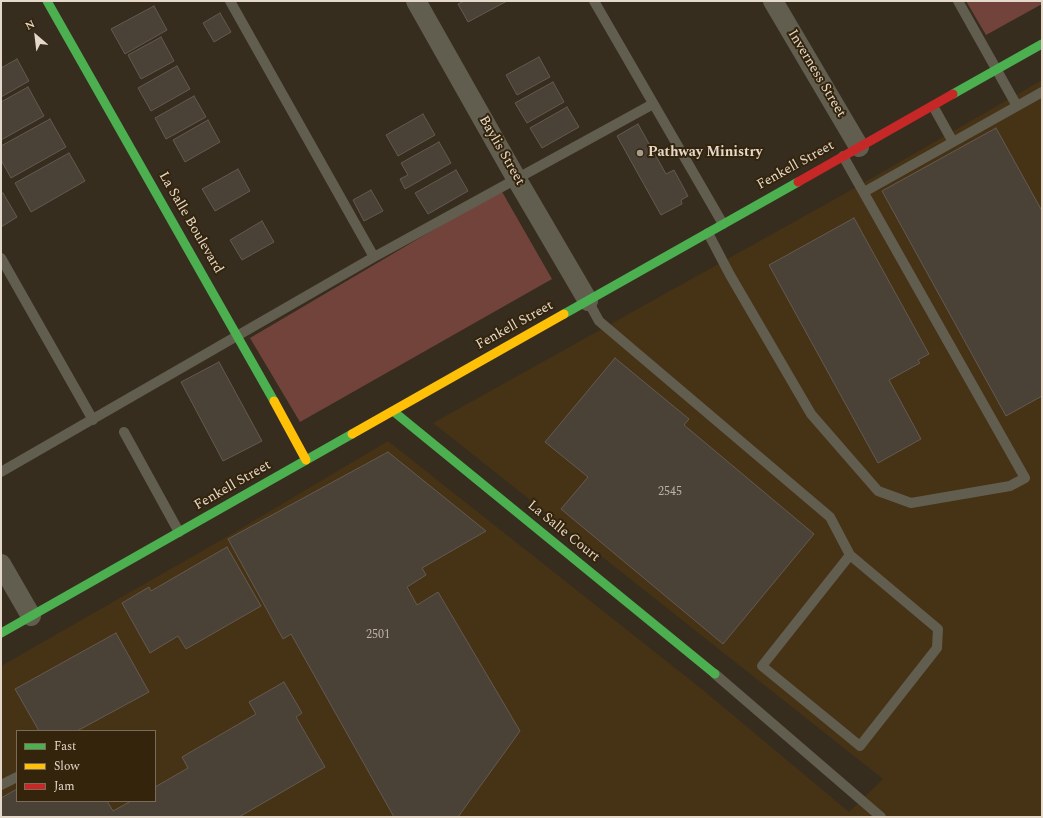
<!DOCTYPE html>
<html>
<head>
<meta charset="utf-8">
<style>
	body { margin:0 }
	#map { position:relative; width:1043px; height:818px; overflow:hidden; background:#362d1f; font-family:Spectral,serif }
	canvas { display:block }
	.frame { position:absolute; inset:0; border:2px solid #e4d9cb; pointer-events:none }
	.legend { position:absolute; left:16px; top:730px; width:140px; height:72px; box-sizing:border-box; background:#34240c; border:1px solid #7a6c58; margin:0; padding:5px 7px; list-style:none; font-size:12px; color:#e4d9cb }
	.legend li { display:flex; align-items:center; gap:8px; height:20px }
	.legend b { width:20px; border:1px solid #7a6c58 }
	.north { position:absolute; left:16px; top:16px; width:40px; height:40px; -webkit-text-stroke:3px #34240c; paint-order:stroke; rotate:332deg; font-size:11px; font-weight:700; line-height:16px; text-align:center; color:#e4d9cb }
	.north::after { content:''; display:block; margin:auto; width:14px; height:18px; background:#e4d9cb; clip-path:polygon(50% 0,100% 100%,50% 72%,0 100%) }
</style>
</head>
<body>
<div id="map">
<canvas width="1043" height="818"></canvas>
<div class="frame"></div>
<ul class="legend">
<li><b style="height:5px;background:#4caf50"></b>Fast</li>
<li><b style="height:5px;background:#ffc107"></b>Slow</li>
<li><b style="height:5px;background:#c62828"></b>Jam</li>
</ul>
<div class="north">N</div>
</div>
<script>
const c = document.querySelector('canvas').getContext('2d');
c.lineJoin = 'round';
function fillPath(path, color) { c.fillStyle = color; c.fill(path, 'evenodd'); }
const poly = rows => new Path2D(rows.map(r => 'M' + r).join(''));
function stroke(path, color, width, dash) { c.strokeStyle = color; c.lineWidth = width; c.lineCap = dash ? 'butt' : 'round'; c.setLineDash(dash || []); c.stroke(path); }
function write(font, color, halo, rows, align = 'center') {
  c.font = font + ' Spectral,serif'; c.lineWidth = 4; c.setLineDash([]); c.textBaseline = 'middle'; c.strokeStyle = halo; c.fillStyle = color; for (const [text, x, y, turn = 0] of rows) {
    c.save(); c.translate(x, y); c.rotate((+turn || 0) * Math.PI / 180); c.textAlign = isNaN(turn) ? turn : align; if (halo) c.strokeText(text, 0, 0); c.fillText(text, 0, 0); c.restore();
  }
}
fillPath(poly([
	[1042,80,1042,817,1,817,1,666,230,535,388,441,703,690,849,812,883,779,433,423,844,194],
	[17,731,155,731,155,801,17,801]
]), '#463215');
fillPath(poly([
	[966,1,1042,1,1042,4,986,35],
	[501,190,552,279,300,422,250,338]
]), '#72433b');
const building = poly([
	[464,1,507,1,468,22,458,4,464,1],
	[154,6,167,30,125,54,111,29,154,6],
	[220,13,231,32,214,42,203,23,220,13],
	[161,37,174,61,141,79,128,55,161,37],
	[539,57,550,77,517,95,506,75,539,57],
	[17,59,29,81,1,97,1,68,17,59],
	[177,66,190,89,151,111,138,88,177,66],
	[553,82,564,102,527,123,515,103,553,82],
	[28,87,44,116,1,140,1,102,28,87],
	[194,96,206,117,166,139,155,118,194,96],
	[567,107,579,127,542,148,530,128,567,107],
	[423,114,435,135,398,156,386,135,423,114],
	[50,119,66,147,11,178,1,160,1,146,50,119],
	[208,120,220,142,185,162,173,140,208,120],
	[638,124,666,174,674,170,688,196,681,200,682,204,661,215,617,136,638,124],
	[996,128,1042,211,1042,396,1006,416,882,191,996,128],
	[439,142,451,163,405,189,400,179,408,175,401,163,439,142],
	[69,153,85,181,31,212,15,183,69,153],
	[238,169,250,191,215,211,202,189,238,169],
	[456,170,468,191,428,214,415,193,456,170],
	[371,190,383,211,364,221,353,200,371,190],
	[3,193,17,217,1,227,1,194,3,193],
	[854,218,929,354,918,360,920,363,889,380,921,439,878,463,769,265,854,218],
	[262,221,274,242,242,260,230,240,262,221],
	[615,358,689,419,684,425,814,534,723,644,561,509,588,477,545,442,615,358],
	[219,362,262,441,223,461,181,382,219,362],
	[388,452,486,531,422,568,426,575,407,587,417,605,438,592,520,731,458,817,394,817,291,634,283,639,228,539,388,452],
	[227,547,261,606,186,649,178,636,150,653,122,603,149,587,151,591,227,547],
	[116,633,149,692,77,731,39,731,15,689,116,633],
	[284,682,302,713,296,717,325,767,239,817,1,817,1,798,17,789,17,801,107,801,113,811,131,801,155,801,155,787,188,768,182,757,256,714,249,702,284,682]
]);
fillPath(building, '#4a4137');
stroke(building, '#645a50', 1);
stroke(poly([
	[230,1,374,257],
	[594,1,723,224],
	[958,1,1017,106],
	[933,106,953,142],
	[864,192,1042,92],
	[708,233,730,275,811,414,878,491,911,503,1010,486,1025,478,843,156],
	[1,258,93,420],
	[588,301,599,321,830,517,850,555,938,629,937,648,860,746,762,666,850,555],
	[124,432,179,532],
	[1,472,374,257,653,104],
	[715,674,881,817],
	[1,785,17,777]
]), '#625e4f', 10);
stroke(poly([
	[416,1,516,178,588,301],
	[773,1,859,147],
	[1,564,31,616]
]), '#625e4f', 20);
stroke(poly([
	[47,1,274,401],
	[953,94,1042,44],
	[564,314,798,182],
	[393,411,715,674],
	[1,633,352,434]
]), '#4caf50', 9);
stroke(poly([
	[274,401,306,460],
	[352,434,564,314]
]), '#ffc107', 9);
stroke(poly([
	[798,182,953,94]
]), '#c62828', 9);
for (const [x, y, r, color] of [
	[640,153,4,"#a79d8f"]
]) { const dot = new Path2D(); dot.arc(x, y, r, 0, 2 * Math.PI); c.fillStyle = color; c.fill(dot); stroke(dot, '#34240c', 1.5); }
write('12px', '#beb3a6', null, [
	["2545",670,493],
	["2501",378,636]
]);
write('14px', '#e4d9cb', '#34240c', [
	["Inverness Street",816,74,59],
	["Baylis Street",501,151,60],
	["Fenkell Street",796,166,-29],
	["La Salle Boulevard",190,223,60],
	["Fenkell Street",515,326,-29],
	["Fenkell Street",233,486,-30],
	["La Salle Court",563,532,39]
]);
write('bold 14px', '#e4d9cb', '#34240c', [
	["Pathway Ministry",648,153]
], 'left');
</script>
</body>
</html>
